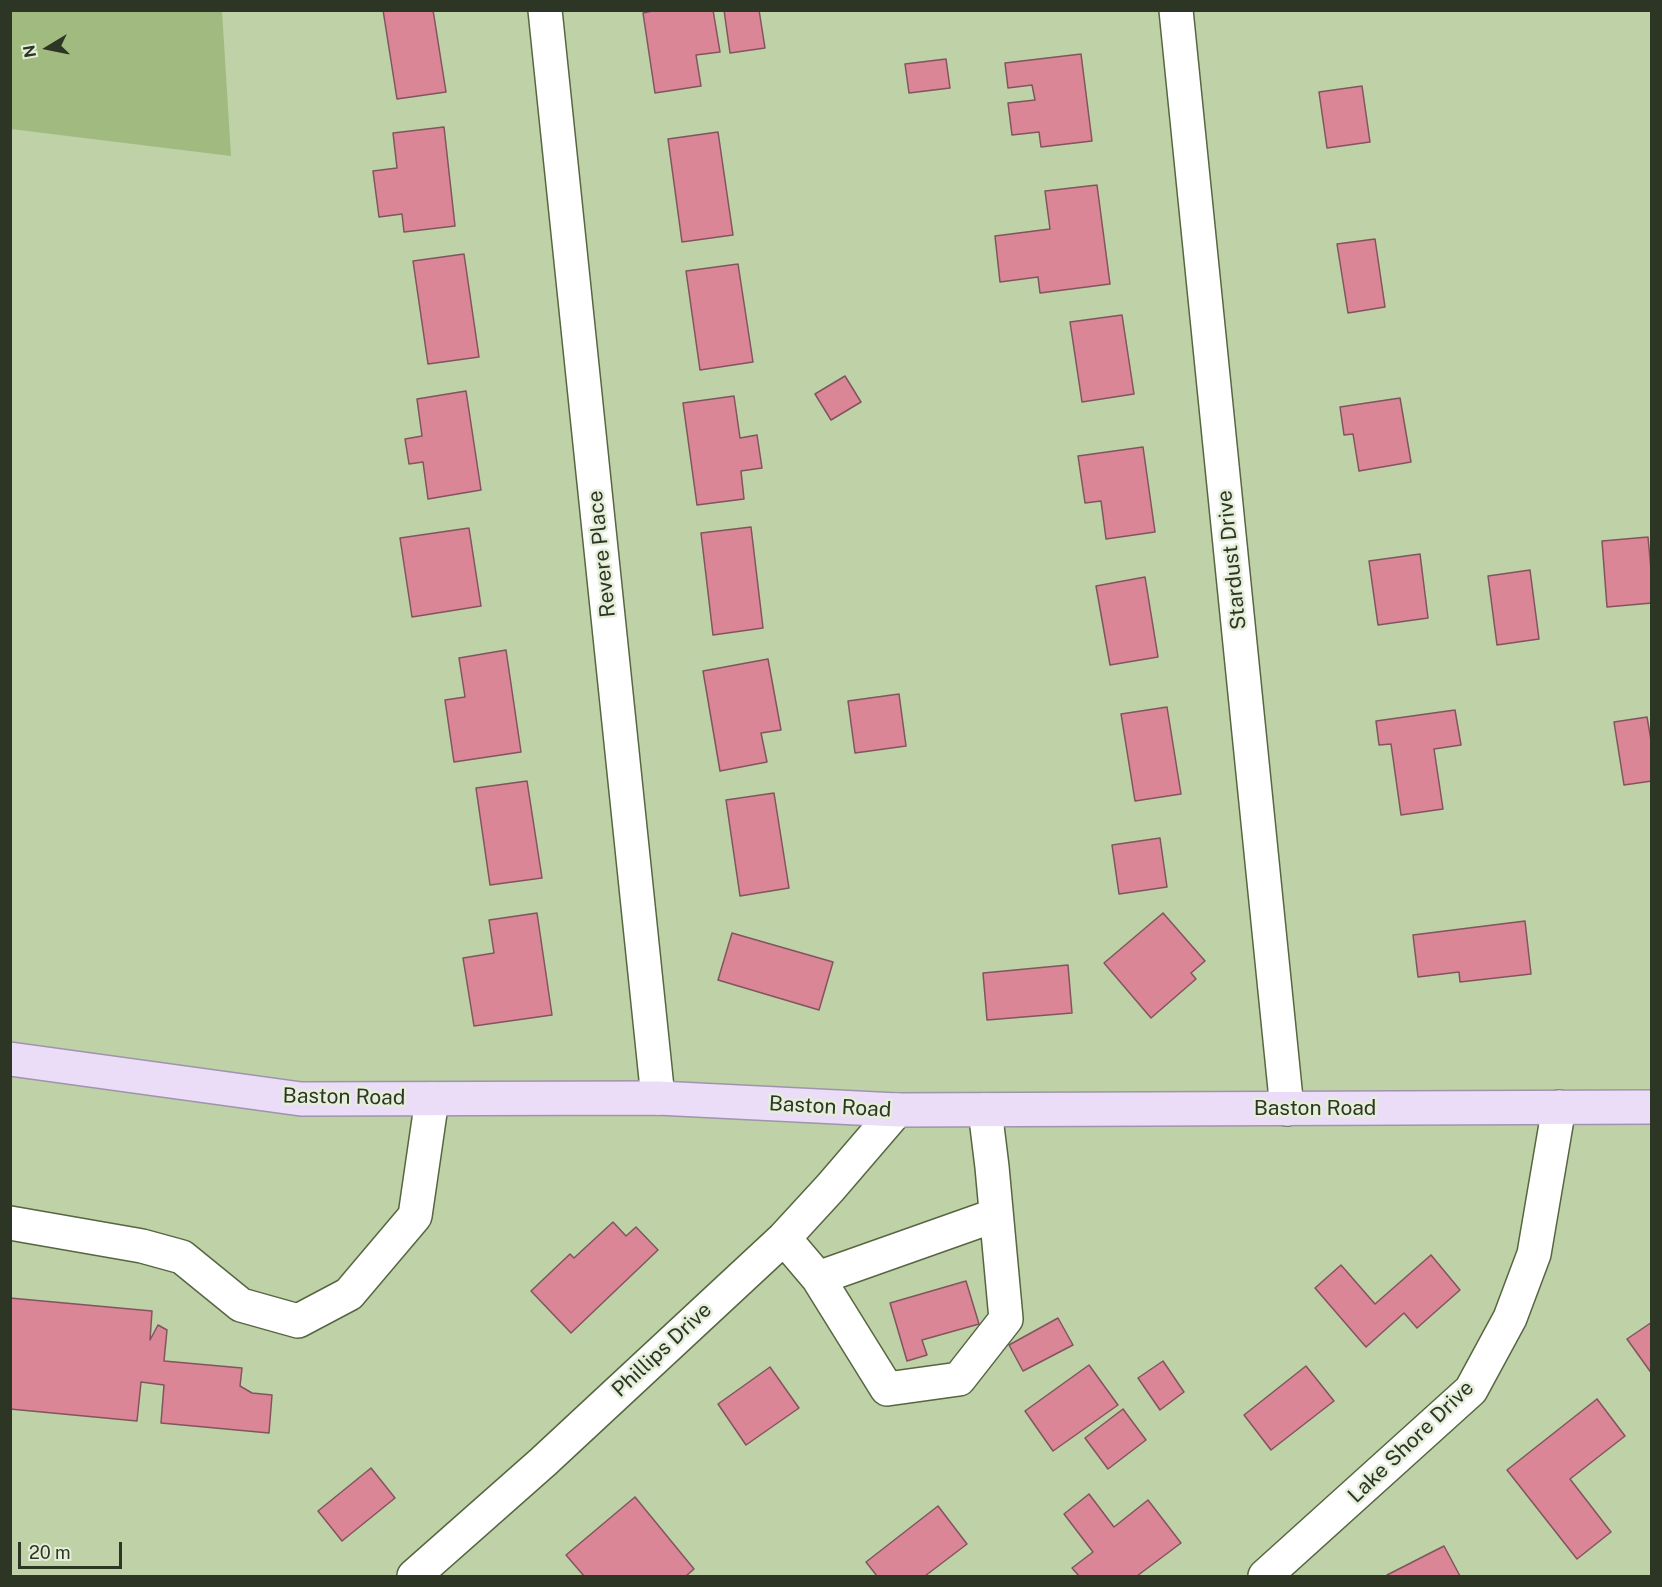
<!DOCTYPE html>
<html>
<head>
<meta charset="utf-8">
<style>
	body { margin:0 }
	#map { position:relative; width:1662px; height:1587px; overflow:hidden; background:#bed1a7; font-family:"Public Sans",sans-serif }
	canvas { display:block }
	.frame { position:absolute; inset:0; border:12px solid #2d3524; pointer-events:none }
	.north { position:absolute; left:18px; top:18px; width:60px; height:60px; -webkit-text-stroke:4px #e4eed8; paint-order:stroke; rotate:260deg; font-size:16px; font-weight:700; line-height:24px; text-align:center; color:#2d3524 }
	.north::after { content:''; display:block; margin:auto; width:21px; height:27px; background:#2d3524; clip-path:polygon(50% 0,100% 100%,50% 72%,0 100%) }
	.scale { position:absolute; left:18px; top:1542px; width:104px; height:27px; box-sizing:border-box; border:3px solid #2d3524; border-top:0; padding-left:8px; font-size:18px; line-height:21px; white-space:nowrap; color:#2d3524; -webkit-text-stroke:4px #e4eed8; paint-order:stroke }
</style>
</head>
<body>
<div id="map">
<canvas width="1662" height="1587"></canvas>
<div class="frame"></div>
<div class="north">N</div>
<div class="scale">20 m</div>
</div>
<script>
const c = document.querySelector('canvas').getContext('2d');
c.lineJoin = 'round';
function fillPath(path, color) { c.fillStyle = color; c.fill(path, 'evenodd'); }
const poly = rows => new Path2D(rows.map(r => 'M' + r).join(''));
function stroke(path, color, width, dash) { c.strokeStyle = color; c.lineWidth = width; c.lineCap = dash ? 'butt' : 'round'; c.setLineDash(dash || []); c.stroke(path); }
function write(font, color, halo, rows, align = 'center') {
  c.font = font + ' "Public Sans",sans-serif'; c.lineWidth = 5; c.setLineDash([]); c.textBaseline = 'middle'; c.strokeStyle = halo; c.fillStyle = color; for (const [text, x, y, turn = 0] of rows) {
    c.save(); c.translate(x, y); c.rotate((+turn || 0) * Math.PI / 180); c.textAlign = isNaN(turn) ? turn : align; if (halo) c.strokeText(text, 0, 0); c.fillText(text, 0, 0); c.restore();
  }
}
fillPath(poly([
	[11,10,222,11,231,156,11,129]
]), '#a0ba7f');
const building = poly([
	[383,10,433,10,446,92,397,99,383,10],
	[657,10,713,10,720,52,696,55,701,86,655,93,643,13,657,10],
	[724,10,759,10,765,48,730,53,724,10],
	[1081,54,1092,141,1041,147,1039,132,1012,135,1008,103,1035,100,1032,85,1008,88,1005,63,1081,54],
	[946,59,950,88,909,93,905,64,946,59],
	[1362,86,1370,142,1327,148,1319,92,1362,86],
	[444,127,455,226,404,232,402,214,379,217,373,171,397,168,393,133,444,127],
	[718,132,733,235,682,242,668,139,718,132],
	[1097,185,1110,284,1040,293,1038,277,1000,282,995,236,1050,229,1045,191,1097,185],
	[1375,239,1385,307,1348,313,1337,244,1375,239],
	[464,254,479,357,428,364,413,261,464,254],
	[738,264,753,362,700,370,686,271,738,264],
	[1122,315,1134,394,1082,402,1070,322,1122,315],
	[845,376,861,402,831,420,815,394,845,376],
	[466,391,481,490,428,499,423,462,409,464,405,439,422,436,417,399,466,391],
	[734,396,740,438,757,435,762,468,741,471,744,499,697,505,683,403,734,396],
	[1400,398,1411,462,1359,471,1353,434,1344,435,1340,407,1400,398],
	[1143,447,1155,532,1106,539,1101,501,1085,503,1078,456,1143,447],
	[751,527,763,628,713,635,701,533,751,527],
	[469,528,481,606,412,617,400,538,469,528],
	[1648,537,1652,580,1652,603,1607,607,1602,541,1648,537],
	[1420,554,1428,618,1378,625,1369,561,1420,554],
	[1530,570,1539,639,1497,645,1488,576,1530,570],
	[1145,577,1158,657,1110,665,1096,586,1145,577],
	[506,650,521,752,454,762,445,700,465,697,459,658,506,650],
	[768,659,781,730,761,733,767,762,720,771,703,671,768,659],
	[899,694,906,746,855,753,848,701,899,694],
	[1167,707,1181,794,1135,801,1121,714,1167,707],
	[1455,710,1461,745,1434,749,1443,809,1401,815,1391,744,1379,745,1376,721,1455,710],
	[1647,717,1652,746,1652,781,1624,785,1614,722,1647,717],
	[527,781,542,878,490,885,476,788,527,781],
	[774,793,789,888,740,896,726,800,774,793],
	[1160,838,1167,887,1119,894,1112,845,1160,838],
	[537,913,552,1015,474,1026,463,958,494,953,489,920,537,913],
	[1163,913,1205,961,1191,973,1196,979,1151,1018,1104,963,1163,913],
	[1525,921,1531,974,1460,982,1459,972,1418,977,1413,935,1525,921],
	[732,933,833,962,819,1010,718,980,732,933],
	[1068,965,1072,1013,987,1020,983,973,1068,965],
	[613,1222,626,1236,636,1227,658,1250,571,1333,531,1291,570,1254,574,1258,613,1222],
	[1431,1255,1460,1290,1417,1328,1404,1313,1366,1347,1315,1288,1341,1265,1375,1304,1431,1255],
	[966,1281,979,1324,922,1340,927,1355,907,1361,890,1303,966,1281],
	[10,1298,152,1311,150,1340,158,1325,167,1330,164,1361,242,1368,240,1386,252,1393,272,1395,269,1433,161,1423,164,1385,141,1382,137,1421,10,1409,10,1298],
	[1058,1318,1073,1345,1023,1371,1009,1345,1058,1318],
	[1652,1322,1652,1374,1627,1339,1652,1322],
	[1163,1361,1184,1392,1160,1410,1138,1378,1163,1361],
	[1089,1365,1118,1405,1053,1451,1025,1411,1089,1365],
	[1306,1366,1334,1401,1271,1450,1244,1415,1306,1366],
	[770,1367,799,1408,746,1445,718,1404,770,1367],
	[1597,1399,1625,1436,1570,1479,1611,1532,1577,1559,1507,1470,1597,1399],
	[1123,1409,1146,1440,1108,1469,1085,1438,1123,1409],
	[371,1468,395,1498,342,1541,318,1511,371,1468],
	[1089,1494,1114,1527,1148,1500,1181,1543,1137,1576,1079,1576,1072,1568,1093,1552,1064,1514,1089,1494],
	[635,1497,694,1569,686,1576,584,1576,566,1555,635,1497],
	[938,1506,967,1544,925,1576,877,1576,866,1562,938,1506],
	[1444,1546,1460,1576,1388,1576,1387,1575,1444,1546]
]);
fillPath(building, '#da8696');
stroke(building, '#81555d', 1.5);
const minor = poly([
	[545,10,658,1098],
	[1176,10,1287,1109],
	[10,1223,142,1246,182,1257,241,1305,298,1321,349,1294,415,1216,432,1099],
	[784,1238,818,1278,887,1389,959,1379,1006,1319,992,1167,985,1110],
	[818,1278,996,1215],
	[414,1576,543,1462,784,1238,830,1188,897,1110],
	[1265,1576,1471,1390,1510,1318,1534,1254,1559,1107]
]);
const major = poly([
	[10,1059,301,1099,658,1098,897,1110,1652,1107]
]);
stroke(minor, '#566641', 36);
stroke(major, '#a094ab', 36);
stroke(minor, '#fff', 33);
stroke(major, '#ebddf8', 33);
write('21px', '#2d3524', '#e4eed8', [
	["Revere Place",602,554,-96],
	["Stardust Drive",1232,560,-96],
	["Baston Road",344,1097,1],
	["Baston Road",830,1107,3],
	["Baston Road",1315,1109],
	["Phillips Drive",662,1350,-43],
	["Lake Shore Drive",1411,1442,-44]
]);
</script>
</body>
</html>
